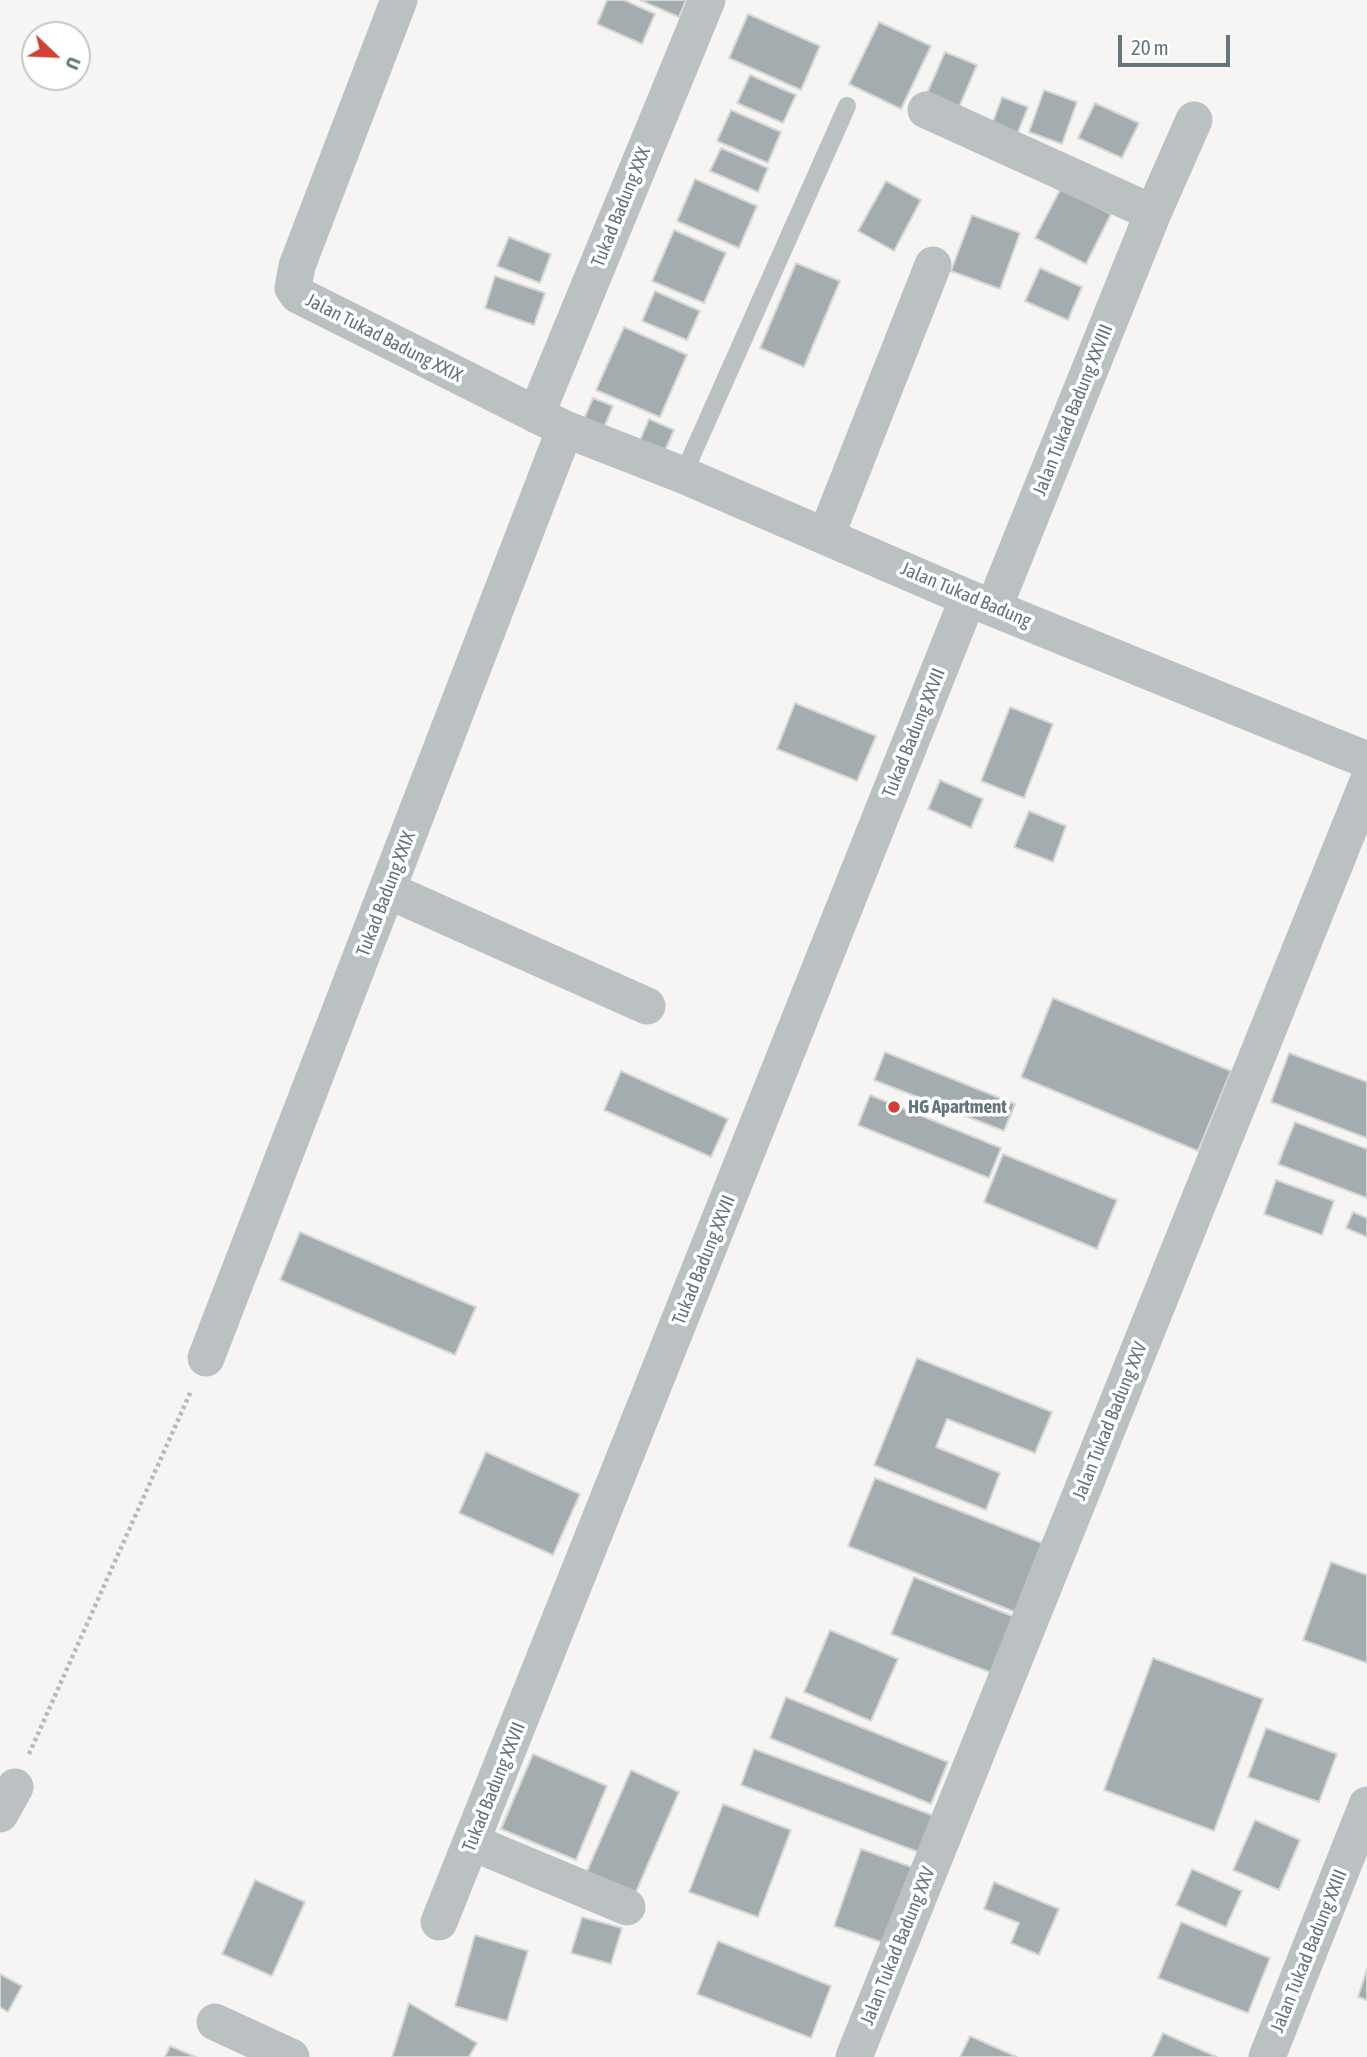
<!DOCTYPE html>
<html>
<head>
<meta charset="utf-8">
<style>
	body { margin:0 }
	#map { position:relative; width:1367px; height:2057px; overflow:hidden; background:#f6f5f3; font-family:"Asap Condensed",sans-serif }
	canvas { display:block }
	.north { position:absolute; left:21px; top:21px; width:70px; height:70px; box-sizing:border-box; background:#fff; border:2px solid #c1c8ca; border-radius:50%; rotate:113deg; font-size:19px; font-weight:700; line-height:28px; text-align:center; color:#64767b }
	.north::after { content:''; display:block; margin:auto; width:24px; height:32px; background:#d23f37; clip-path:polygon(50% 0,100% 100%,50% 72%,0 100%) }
	.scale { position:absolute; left:1118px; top:35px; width:112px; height:32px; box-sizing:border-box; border:4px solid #64767b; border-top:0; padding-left:9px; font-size:21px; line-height:24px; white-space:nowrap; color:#64767b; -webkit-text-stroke:5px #fff; paint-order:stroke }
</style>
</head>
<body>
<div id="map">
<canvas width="1367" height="2057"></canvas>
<div class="north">U</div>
<div class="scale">20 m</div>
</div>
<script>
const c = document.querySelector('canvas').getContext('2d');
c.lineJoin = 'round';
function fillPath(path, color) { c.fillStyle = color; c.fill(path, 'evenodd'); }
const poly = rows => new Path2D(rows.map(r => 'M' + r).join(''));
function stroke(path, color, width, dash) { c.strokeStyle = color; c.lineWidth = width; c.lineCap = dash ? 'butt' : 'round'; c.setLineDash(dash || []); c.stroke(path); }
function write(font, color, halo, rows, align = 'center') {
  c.font = font + ' "Asap Condensed",sans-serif'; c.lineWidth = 7; c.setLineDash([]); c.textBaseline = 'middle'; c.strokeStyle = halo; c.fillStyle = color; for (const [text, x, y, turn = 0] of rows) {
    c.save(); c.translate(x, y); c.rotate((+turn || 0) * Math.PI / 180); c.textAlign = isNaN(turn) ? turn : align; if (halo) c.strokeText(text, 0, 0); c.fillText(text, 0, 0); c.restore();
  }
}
const building = poly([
	[607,0,624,0,655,14,642,44,597,24,607,0],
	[640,0,686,0,679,17,640,0],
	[748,14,820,46,801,90,729,58,748,14],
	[879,22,931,46,901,109,849,84,879,22],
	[945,52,977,65,957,112,925,98,945,52],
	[750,75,796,95,783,123,737,103,750,75],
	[1044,90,1077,102,1062,144,1029,132,1044,90],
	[1002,97,1028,107,1014,142,989,133,1002,97],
	[1095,103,1139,123,1122,158,1078,138,1095,103],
	[731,110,781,132,768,163,717,141,731,110],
	[721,148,768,168,758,192,710,171,721,148],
	[695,179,757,206,739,248,677,221,695,179],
	[886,181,921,200,894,251,858,231,886,181],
	[1061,188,1111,214,1086,264,1035,238,1061,188],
	[972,215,1020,233,1000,289,951,271,972,215],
	[674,230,726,253,704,303,652,281,674,230],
	[509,237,551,254,540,283,497,266,509,237],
	[796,263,840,281,804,367,760,348,796,263],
	[1040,268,1082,287,1068,320,1025,301,1040,268],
	[495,276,545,293,534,325,485,308,495,276],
	[655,291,700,311,687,340,642,321,655,291],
	[624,327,687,355,660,417,596,390,624,327],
	[593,398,613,406,600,437,580,428,593,398],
	[649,419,674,430,660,462,635,452,649,419],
	[795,703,876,736,857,781,777,749,795,703],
	[1010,707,1053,724,1024,798,981,781,1010,707],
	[940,780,983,799,971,828,928,809,940,780],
	[1029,811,1066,826,1053,862,1014,847,1029,811],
	[1053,998,1231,1071,1198,1151,1021,1077,1053,998],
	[885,1052,1015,1104,1004,1131,874,1080,885,1052],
	[1289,1053,1367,1082,1367,1138,1271,1102,1289,1053],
	[621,1071,728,1119,711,1157,604,1110,621,1071],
	[870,1095,1001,1148,989,1178,858,1125,870,1095],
	[1295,1122,1367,1149,1367,1198,1278,1164,1295,1122],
	[1003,1154,1117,1200,1097,1249,984,1202,1003,1154],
	[1276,1180,1334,1201,1322,1235,1264,1214,1276,1180],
	[1353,1212,1367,1218,1367,1237,1346,1228,1353,1212],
	[300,1232,476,1307,455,1355,280,1280,300,1232],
	[917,1358,1052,1412,1035,1453,947,1419,936,1447,1000,1473,986,1510,874,1465,917,1358],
	[486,1452,580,1494,553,1555,459,1513,486,1452],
	[875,1478,1042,1543,1015,1612,848,1546,875,1478],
	[1331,1562,1367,1575,1367,1663,1303,1640,1331,1562],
	[914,1577,1020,1619,997,1675,891,1634,914,1577],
	[830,1630,898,1659,871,1721,804,1692,830,1630],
	[1153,1658,1263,1699,1214,1831,1104,1790,1153,1658],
	[786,1697,948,1762,931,1804,770,1738,786,1697],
	[1266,1728,1337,1754,1319,1802,1248,1777,1266,1728],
	[754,1749,940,1818,926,1855,741,1785,754,1749],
	[533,1754,607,1786,576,1860,501,1829,533,1754],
	[631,1770,679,1792,633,1899,584,1878,631,1770],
	[723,1804,791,1830,758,1917,689,1892,723,1804],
	[1255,1820,1300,1840,1279,1890,1233,1870,1255,1820],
	[861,1849,920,1870,893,1946,834,1926,861,1849],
	[1192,1869,1242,1891,1226,1927,1176,1905,1192,1869],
	[255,1880,305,1902,272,1976,222,1954,255,1880],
	[994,1882,1059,1909,1039,1955,1011,1943,1019,1923,984,1909,994,1882],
	[582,1917,622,1928,611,1964,571,1953,582,1917],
	[1181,1922,1270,1958,1248,2013,1158,1978,1181,1922],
	[475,1935,528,1951,507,2021,455,2006,475,1935],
	[718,1941,831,1986,811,2038,697,1994,718,1941],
	[1367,1969,1367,2000,1358,1997,1367,1969],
	[0,1974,22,1986,8,2012,0,2007,0,1974],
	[409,2003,477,2043,469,2057,392,2057,409,2003],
	[1163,2033,1217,2057,1152,2057,1163,2033],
	[970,2036,1017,2057,960,2057,970,2036],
	[170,2046,196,2057,165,2057,170,2046]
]);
fillPath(building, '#a3adb0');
stroke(building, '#d7d7d6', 2);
stroke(poly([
	[29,1754,191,1391]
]), '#b6babc', 4.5, [3.5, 3.5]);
stroke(poly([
	[683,475,847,106]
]), '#bbc1c3', 18);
stroke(poly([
	[399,0,297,266,293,288,298,295,565,429,683,475,968,598,1367,760],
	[926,110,1153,213],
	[536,415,707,0],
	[826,536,933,265],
	[994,607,1153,213,1194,120],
	[386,894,405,898,647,1006],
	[206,1358,565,429],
	[0,1814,15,1787],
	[471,1842,627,1907],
	[439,1922,968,598],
	[215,2022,291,2057],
	[854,2057,1367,784],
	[1267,2057,1367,1805]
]), '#bbc1c3', 37);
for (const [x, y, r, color] of [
	[894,1107,7,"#d23f37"]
]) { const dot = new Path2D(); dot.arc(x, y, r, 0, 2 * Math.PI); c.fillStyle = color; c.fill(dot); stroke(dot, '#fff', 2.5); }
write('19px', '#64767b', '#fff', [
	["Tukad Badung XXX",621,207,-68],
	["Jalan Tukad Badung XXIX",384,338,27],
	["Jalan Tukad Badung XXVIII",1073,410,-68],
	["Jalan Tukad Badung",966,595,23],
	["Tukad Badung XXVII",914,733,-68],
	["Tukad Badung XXIX",386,894,-69],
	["Tukad Badung XXVII",704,1260,-68],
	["Jalan Tukad Badung XXV",1110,1421,-68],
	["Tukad Badung XXVII",494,1787,-68],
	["Jalan Tukad Badung XXV",898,1946,-68],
	["Jalan Tukad Badung XXIII",1309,1951,-68]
]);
write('bold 19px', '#64767b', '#fff', [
	["HG Apartment",908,1107]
], 'left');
</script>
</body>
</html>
